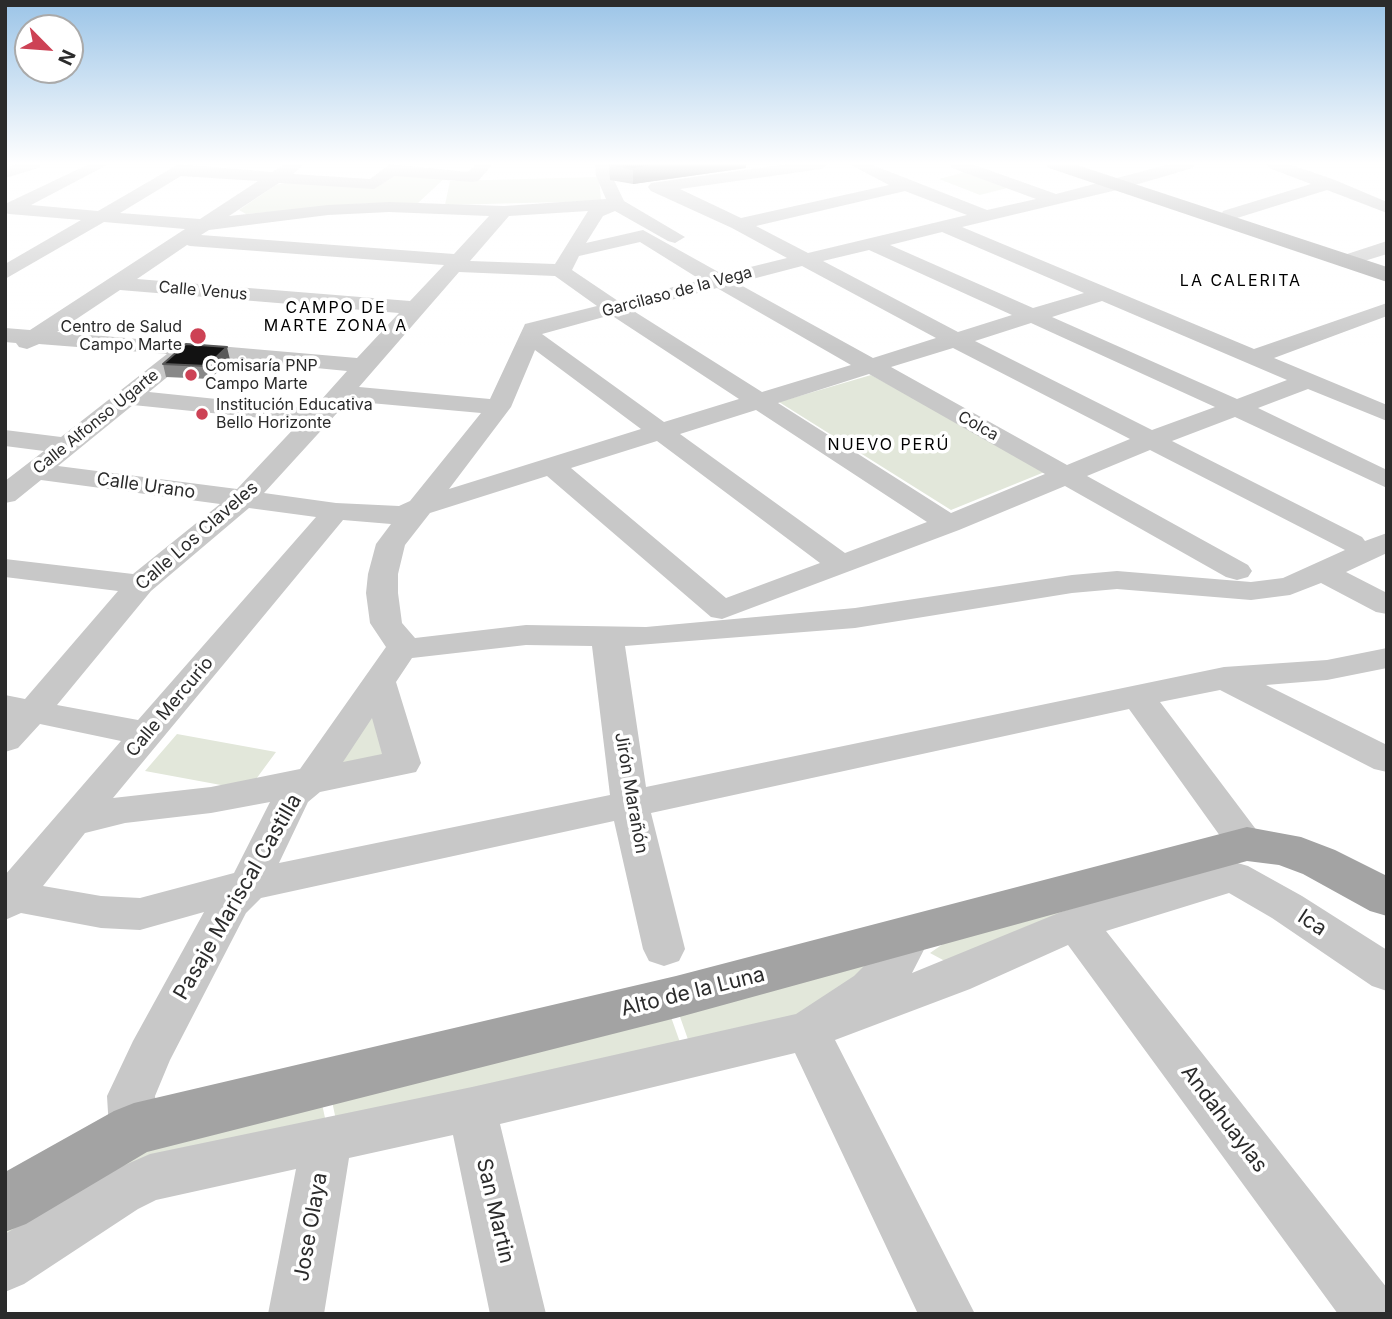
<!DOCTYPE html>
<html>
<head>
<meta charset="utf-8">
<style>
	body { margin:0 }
	#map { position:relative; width:1392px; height:1319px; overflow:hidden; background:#fff; font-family:Inter,sans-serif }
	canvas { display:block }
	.frame { position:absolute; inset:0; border:7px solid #2b2b2b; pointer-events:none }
	.north { position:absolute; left:14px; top:14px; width:70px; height:70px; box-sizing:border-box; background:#fff; border:2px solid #aaa; border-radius:50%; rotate:115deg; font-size:19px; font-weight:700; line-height:28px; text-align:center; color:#2b2b2b }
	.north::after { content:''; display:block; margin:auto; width:24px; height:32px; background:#cd4255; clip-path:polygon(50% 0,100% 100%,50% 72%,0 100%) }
</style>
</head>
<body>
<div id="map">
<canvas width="1392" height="1319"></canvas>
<div class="frame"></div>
<div class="north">N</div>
</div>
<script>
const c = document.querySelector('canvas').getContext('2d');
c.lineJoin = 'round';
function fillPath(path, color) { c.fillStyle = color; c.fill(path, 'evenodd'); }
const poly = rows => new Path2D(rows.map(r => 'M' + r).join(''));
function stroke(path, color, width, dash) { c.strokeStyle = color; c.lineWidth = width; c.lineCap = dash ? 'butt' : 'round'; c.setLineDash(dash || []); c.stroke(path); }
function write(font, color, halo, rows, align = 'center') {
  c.font = font + ' Inter,sans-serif'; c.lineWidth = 7; c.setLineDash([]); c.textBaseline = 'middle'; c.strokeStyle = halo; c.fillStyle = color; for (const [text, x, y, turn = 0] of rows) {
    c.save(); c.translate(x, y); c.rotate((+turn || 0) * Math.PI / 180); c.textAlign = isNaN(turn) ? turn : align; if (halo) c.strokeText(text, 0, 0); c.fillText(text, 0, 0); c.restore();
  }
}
fillPath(poly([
	[968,171,1011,187,980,195,939,179],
	[399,174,447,176,418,203,368,203,246,214,239,210,276,185,290,182,378,186],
	[599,177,601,201,445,205,450,181],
	[871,375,1047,471,951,510,779,402],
	[378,707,395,756,334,768],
	[177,734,276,752,248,790,145,771],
	[1192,870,956,967,930,953,943,944],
	[871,960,824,1008,691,1048,679,1014],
	[671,1017,682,1048,337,1125,332,1101],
	[322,1104,327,1127,5,1250,5,1226,142,1151]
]), '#e2e7da');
fillPath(poly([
	[17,164,41,164,39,168,5,178,5,167,17,164],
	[89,164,109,164,31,205,98,211,179,164,272,172,285,164,304,164,293,174,370,179,390,164,468,172,476,164,493,164,478,181,472,182,395,176,374,189,279,183,229,216,328,205,389,202,504,206,606,199,596,176,595,164,611,164,612,176,624,201,685,237,675,243,668,241,615,211,603,216,586,243,643,230,722,274,787,258,732,228,651,191,648,187,651,183,788,164,829,164,821,169,680,189,741,218,889,185,849,164,870,164,987,210,1036,199,952,168,950,164,972,164,1056,194,1170,164,1195,164,1193,168,1121,189,962,227,1254,349,1387,303,1387,316,1274,358,1387,405,1387,421,1308,389,1258,408,1387,470,1387,488,1235,417,1172,441,1362,537,1365,541,1387,533,1387,553,1346,572,1387,593,1387,614,1376,612,1321,583,1290,595,1251,600,1117,589,1072,593,855,628,625,646,646,787,1224,667,1327,660,1387,648,1387,668,1327,680,1266,685,1387,745,1387,772,1374,769,1220,690,1160,702,1267,844,1261,854,1247,858,1233,854,1129,709,651,813,685,949,679,961,664,966,649,961,643,949,614,821,261,898,246,913,170,1060,155,1096,159,1129,151,1145,134,1151,117,1145,109,1129,107,1096,133,1041,204,912,140,930,101,928,21,913,5,920,5,875,121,741,40,724,18,748,5,752,5,695,25,699,118,591,5,577,5,559,133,574,220,504,41,480,15,501,5,503,5,481,44,451,5,446,5,430,61,437,167,354,39,344,27,349,19,347,16,343,5,342,5,328,30,330,185,229,104,222,5,279,5,264,81,220,9,214,5,213,5,204,89,164],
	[181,176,258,181,200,219,120,213,181,176],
	[905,191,967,215,808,253,756,226,905,191],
	[588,211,555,264,470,261,509,216,588,211],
	[389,212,489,216,454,254,201,235,209,230,328,215,389,212],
	[942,232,1084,293,1033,308,890,245,942,232],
	[640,242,701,280,618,301,572,270,579,256,640,242],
	[187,245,190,246,444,265,410,301,137,279,187,245],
	[869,250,1012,315,958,332,823,261,869,250],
	[802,266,936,338,873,358,737,283,802,266],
	[459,272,555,276,597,306,525,324,490,399,359,387,459,272],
	[717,288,851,365,762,392,632,310,717,288],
	[120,290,399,313,357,358,57,332,120,290],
	[1102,301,1287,380,1237,399,1052,317,1102,301],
	[611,315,739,399,664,422,542,334,611,315],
	[1031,323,1215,407,1152,430,975,341,1031,323],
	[953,348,1130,439,1067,465,891,367,953,348],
	[535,350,641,429,449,489,511,407,535,350],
	[193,356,347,371,313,409,149,392,193,356],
	[869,374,1045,474,951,513,778,403,869,374],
	[348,401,481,413,410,501,399,506,336,503,264,493,348,401],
	[133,405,300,422,237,489,58,466,133,405],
	[756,410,927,522,845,553,680,434,756,410],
	[657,441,820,563,726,598,571,468,657,441],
	[1150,450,1345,550,1283,578,1251,582,1117,571,1072,575,855,608,646,627,526,625,415,638,402,623,398,593,398,574,405,545,430,513,547,476,711,617,722,619,959,530,1065,486,1226,577,1237,580,1248,577,1252,571,1248,565,1087,476,1150,450],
	[249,508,316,517,138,720,57,705,151,591,249,508],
	[343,520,391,524,376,544,368,574,366,593,370,623,386,647,300,769,211,787,113,798,343,520],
	[526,645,592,646,610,795,279,863,308,802,320,792,416,772,421,763,396,682,412,658,526,645],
	[372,718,382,754,343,762,372,718],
	[270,802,234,873,140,898,101,896,43,886,85,833,125,823,211,813,270,802],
	[1267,164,1289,164,1335,180,1387,202,1387,213,1327,190,1237,218,1234,225,1220,225,1218,221,1223,211,1311,184,1269,168,1267,164],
	[1387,241,1387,254,1345,267,1338,265,1335,261,1338,257,1387,241],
	[1234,862,1248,866,1302,896,1387,950,1387,991,1372,986,1272,918,1229,893,1106,931,1387,1288,1387,1314,1338,1314,1068,945,970,989,835,1040,975,1314,918,1314,795,1053,500,1124,546,1314,490,1314,453,1135,349,1158,324,1314,268,1314,296,1169,156,1200,138,1209,24,1284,5,1292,5,1234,102,1175,150,1154,472,1087,796,1014,854,976,883,947,895,924,910,919,925,924,931,936,912,973,1061,912,1209,867,1234,862]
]), '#c8c8c8');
fillPath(poly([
	[1046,164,1074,164,1387,267,1387,282,1049,168,1046,164],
	[1247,827,1301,837,1335,850,1387,876,1387,916,1370,911,1303,874,1279,865,1247,861,676,1018,147,1152,26,1224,5,1232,5,1172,114,1111,134,1103,676,976,1247,827]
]), '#a3a3a3');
fillPath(poly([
	[609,164,746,168,633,184,610,180],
	[230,360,210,379,166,377,163,364]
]), '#888');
fillPath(poly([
	[669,164,746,164,746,168,633,184,633,169],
	[227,347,230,360,210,379,207,366]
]), '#595959');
const building = poly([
	[609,164,669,164,633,169,609,164],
	[186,344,227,347,207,366,163,364,186,344]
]);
fillPath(building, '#121212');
stroke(building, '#595959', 2);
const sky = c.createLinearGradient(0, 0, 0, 348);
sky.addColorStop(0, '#9bc4e7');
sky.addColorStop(0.47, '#fff');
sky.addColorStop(1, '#ffffff00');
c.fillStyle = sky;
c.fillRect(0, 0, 1392, 348);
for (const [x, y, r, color] of [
	[198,336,9,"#cd4255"],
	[191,375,7,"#cd4255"],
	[202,414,7,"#cd4255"]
]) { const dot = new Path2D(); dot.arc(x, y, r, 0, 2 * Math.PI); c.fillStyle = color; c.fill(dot); stroke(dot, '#fff', 2.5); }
c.letterSpacing = '2px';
write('16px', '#000', '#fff', [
	["LA CALERITA",1241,281],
	["CAMPO DE",336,308],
	["MARTE ZONA A",336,326],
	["NUEVO PERÚ",889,445]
]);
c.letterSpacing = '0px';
write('16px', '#2b2b2b', '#fff', [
	["Calle Venus",203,291,5],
	["Garcilaso de la Vega",677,292,-15],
	["Calle Alfonso Ugarte",96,422,-39],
	["Colca",978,426,29]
]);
write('16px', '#2b2b2b', '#fff', [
	["Centro de Salud",182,327,"right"],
	["Campo Marte",182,345,"right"],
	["Comisaría PNP",205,366],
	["Campo Marte",205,384],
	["Institución Educativa",216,405],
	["Bello Horizonte",216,423]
], 'left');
write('18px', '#2b2b2b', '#fff', [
	["Calle Urano",146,486,8],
	["Calle Los Claveles",197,536,-41],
	["Calle Mercurio",170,707,-50],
	["Jirón Marañón",631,793,80]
]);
write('21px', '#2b2b2b', '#fff', [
	["Pasaje Mariscal Castilla",238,897,-60],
	["Ica",1312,923,33],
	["Alto de la Luna",693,992,-14],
	["Andahuaylas",1224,1119,53],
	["San Martin",495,1211,77],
	["Jose Olaya",311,1227,-80]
]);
</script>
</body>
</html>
